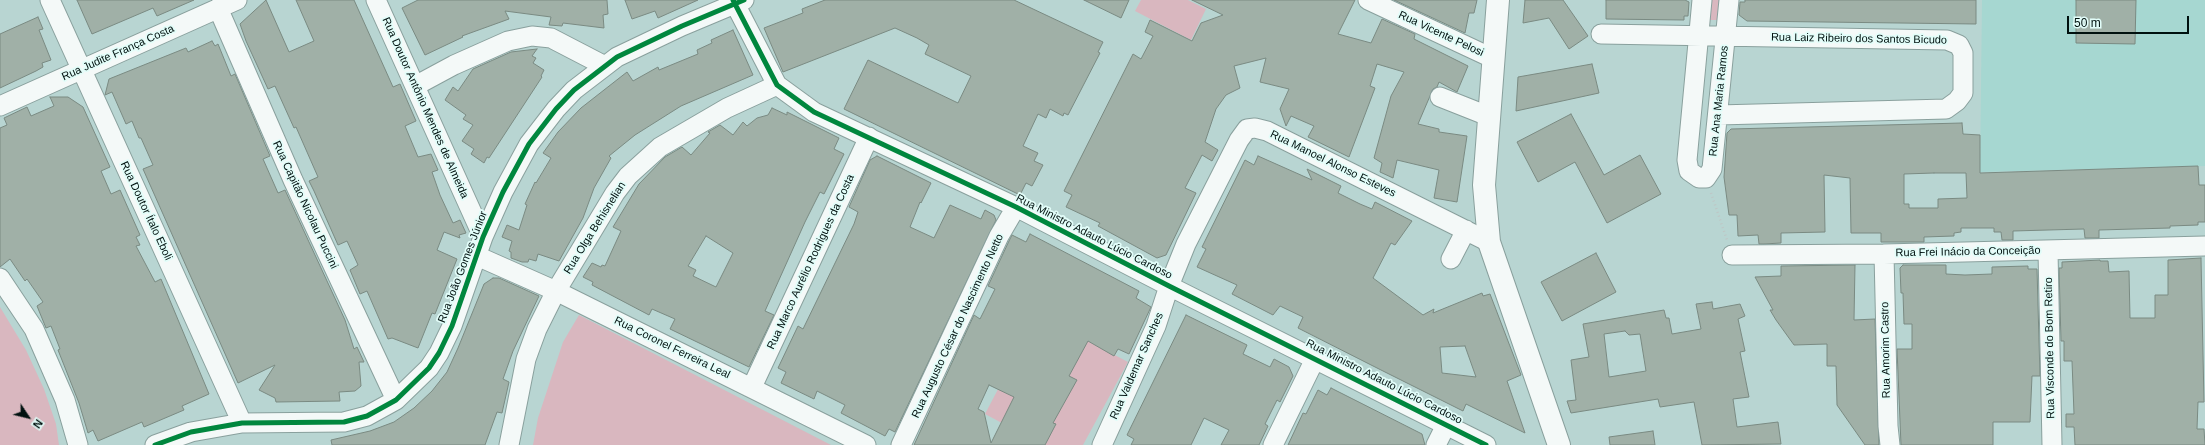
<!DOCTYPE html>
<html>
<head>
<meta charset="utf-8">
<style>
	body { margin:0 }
	#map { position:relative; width:2205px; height:445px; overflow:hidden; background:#b8d5d2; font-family:Helvetica,sans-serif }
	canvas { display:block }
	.north { position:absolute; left:8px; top:397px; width:40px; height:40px; -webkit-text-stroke:3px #e2fdf9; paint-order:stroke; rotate:125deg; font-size:11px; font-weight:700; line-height:16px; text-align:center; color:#00110f }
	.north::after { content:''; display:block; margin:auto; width:14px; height:18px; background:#00110f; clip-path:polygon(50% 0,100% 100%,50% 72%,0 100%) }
	.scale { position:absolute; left:2067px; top:16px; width:122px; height:18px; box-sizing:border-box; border:2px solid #00110f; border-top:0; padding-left:5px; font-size:12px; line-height:14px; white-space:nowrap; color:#00110f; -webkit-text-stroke:3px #e2fdf9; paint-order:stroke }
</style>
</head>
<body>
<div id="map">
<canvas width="2205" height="445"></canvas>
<div class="north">N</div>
<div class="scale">50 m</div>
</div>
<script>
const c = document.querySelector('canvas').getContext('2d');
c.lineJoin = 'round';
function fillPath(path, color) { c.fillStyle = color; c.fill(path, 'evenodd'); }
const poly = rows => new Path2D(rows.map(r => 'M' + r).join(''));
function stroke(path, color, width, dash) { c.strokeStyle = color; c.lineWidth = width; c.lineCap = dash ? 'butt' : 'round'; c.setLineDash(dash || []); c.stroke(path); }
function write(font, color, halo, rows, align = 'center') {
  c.font = font + ' Helvetica,sans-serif'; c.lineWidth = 3.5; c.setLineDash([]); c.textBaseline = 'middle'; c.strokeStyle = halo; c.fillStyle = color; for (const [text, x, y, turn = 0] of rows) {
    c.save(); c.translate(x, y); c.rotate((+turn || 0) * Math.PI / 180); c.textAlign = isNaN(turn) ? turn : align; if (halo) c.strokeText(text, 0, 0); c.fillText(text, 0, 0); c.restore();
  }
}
fillPath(poly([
	[1982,0,2205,0,2205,166,1980,172]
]), '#a6d7d1');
fillPath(poly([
	[1141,0,1188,0,1206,9,1191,40,1135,11],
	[1709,0,1722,0,1721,20,1707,20],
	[0,307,26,350,44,389,56,424,59,445,0,445],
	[579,315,831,445,533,445,538,418,563,342],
	[1027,334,1088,341,1128,362,1083,445,1043,445,985,414]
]), '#d9b7bf');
const building = poly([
	[77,0,194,0,157,16,153,8,92,34,77,0],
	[266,0,289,52,314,41,296,0,354,0,393,87,400,84,416,121,405,126,418,157,431,154,438,170,432,172,440,195,453,223,460,220,466,233,459,235,460,238,444,232,437,250,457,259,435,314,432,313,418,348,392,338,388,339,367,291,360,294,350,270,358,265,347,241,338,245,314,191,309,181,318,177,296,127,294,128,275,86,268,89,246,41,240,24,266,0],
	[418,0,607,0,608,14,603,15,604,28,563,23,562,26,549,25,551,17,505,11,509,19,462,36,463,37,425,55,402,8,418,0],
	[625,0,698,0,658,18,655,11,632,19,625,0],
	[825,0,1014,0,1103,42,1098,52,1100,53,1068,115,1064,113,1063,116,1050,109,1046,118,1038,114,1023,146,1038,153,1034,161,1043,165,1032,186,1026,183,1020,195,844,109,868,60,958,103,971,76,925,54,929,45,917,38,895,28,783,72,764,28,803,13,802,9,825,0],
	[1084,0,1129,0,1121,18,1084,0],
	[1192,0,1355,0,1338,34,1371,43,1382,19,1415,34,1414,39,1468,66,1457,92,1439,82,1437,87,1433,89,1418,124,1439,129,1439,132,1467,136,1457,202,1434,198,1439,170,1397,160,1393,178,1380,172,1382,163,1374,158,1391,96,1404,72,1377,64,1370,86,1375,88,1349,157,1308,137,1314,126,1291,116,1286,126,1280,109,1289,89,1260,82,1266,58,1234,66,1240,88,1226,95,1216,109,1205,142,1218,150,1212,161,1202,155,1185,188,1196,193,1166,255,1157,258,1098,226,1100,223,1066,207,1072,195,1064,191,1133,54,1141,59,1153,36,1145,32,1150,20,1192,41,1201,23,1223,15,1192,0],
	[1394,0,1477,0,1474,13,1469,13,1465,33,1394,0],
	[1525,0,1563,0,1588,36,1569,49,1549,18,1523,23,1525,0],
	[1606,0,1685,0,1689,2,1688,16,1684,16,1684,20,1606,19,1606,0],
	[1745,0,1976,0,1976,24,1747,21,1739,15,1740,2,1745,2,1745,0],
	[2076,0,2136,0,2135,44,2076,43,2076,0],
	[38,17,43,29,39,30,51,60,42,63,43,67,36,71,0,88,0,34,38,17],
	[733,30,753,75,681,106,635,135,609,156,611,158,594,188,583,218,559,261,538,254,536,261,529,259,528,262,522,262,511,258,511,252,509,251,512,241,502,237,507,225,519,230,527,205,525,204,535,182,536,183,551,158,543,153,558,132,581,108,627,72,633,81,658,67,659,70,698,54,697,50,712,43,711,40,733,30],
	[212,41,215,46,218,44,231,76,235,74,270,156,263,159,278,193,285,190,345,320,354,349,357,347,364,362,359,362,361,386,355,391,339,392,340,401,276,402,275,398,259,390,275,365,238,383,143,169,153,165,141,138,139,138,132,121,126,124,112,92,105,95,109,79,186,48,188,52,212,41],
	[537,49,532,56,536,58,533,63,544,70,541,76,542,77,489,158,487,157,484,163,471,154,474,149,462,141,473,125,463,119,466,115,445,100,453,87,458,91,473,69,511,52,537,49],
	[1592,64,1599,93,1516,111,1518,77,1592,64],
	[50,97,68,97,83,107,110,167,101,171,111,194,120,190,140,235,136,237,140,245,136,246,155,282,161,279,209,394,182,406,184,410,144,427,142,422,98,441,93,430,88,433,79,403,58,350,60,349,51,326,46,328,37,306,43,302,27,279,25,281,10,259,0,267,0,128,7,125,4,118,27,107,31,116,54,106,50,97],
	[772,108,787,115,787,112,839,138,834,149,844,154,824,194,820,192,805,222,765,311,774,315,749,367,670,329,675,319,652,309,649,315,592,285,593,282,583,277,592,263,601,267,602,265,605,266,621,231,613,227,639,184,665,157,682,147,691,155,710,133,708,132,720,125,733,135,743,122,747,126,757,118,768,115,772,108],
	[706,236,733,253,716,287,693,276,696,270,688,266,706,236],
	[1571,114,1604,175,1640,155,1661,194,1607,223,1575,162,1538,182,1517,142,1571,114],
	[1962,123,1963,134,1980,135,1980,173,2198,166,2199,185,2205,185,2205,222,2198,222,2198,225,2170,226,2170,228,2099,230,2099,238,2085,238,2084,229,2013,231,2013,240,2002,240,2001,232,1994,232,1994,228,1961,228,1961,232,1954,233,1954,236,1924,237,1924,242,1881,242,1881,233,1851,233,1850,178,1824,175,1825,232,1781,233,1781,243,1764,244,1759,244,1758,235,1738,236,1737,215,1729,215,1724,177,1727,133,1731,129,1962,123],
	[1934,173,1966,173,1967,198,1938,199,1938,208,1909,208,1909,204,1904,204,1904,174,1934,173],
	[877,156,931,183,921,203,920,202,910,227,934,238,950,205,981,219,985,210,994,215,996,220,895,432,889,429,885,436,841,413,845,405,817,391,814,399,781,383,786,372,778,368,798,326,803,329,854,224,858,212,849,207,870,160,877,156],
	[1258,156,1312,180,1307,169,1341,186,1338,193,1360,204,1372,209,1375,202,1412,221,1395,245,1391,243,1373,278,1423,315,1434,309,1433,313,1482,293,1483,296,1490,294,1521,375,1507,381,1525,433,1466,404,1463,411,1381,370,1298,328,1303,317,1280,306,1273,315,1232,294,1237,285,1197,267,1206,249,1202,247,1245,160,1254,165,1258,156],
	[1465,346,1476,377,1442,373,1440,347,1465,346],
	[1030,234,1139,291,1136,298,1151,307,1129,354,1118,349,1114,356,1088,341,1069,376,1077,380,1053,423,1056,424,1045,445,914,445,974,315,980,319,995,289,988,286,1009,241,1012,235,1026,242,1030,234],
	[989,385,1014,397,991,443,984,412,978,409,989,385],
	[1596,253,1616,292,1562,321,1541,282,1596,253],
	[2201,258,2204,402,2198,402,2197,429,2204,429,2205,445,2075,445,2074,427,2066,427,2066,414,2074,414,2072,361,2064,361,2064,341,2061,341,2059,268,2062,268,2062,262,2100,260,2100,261,2108,261,2109,272,2129,271,2130,318,2155,318,2155,295,2168,295,2168,260,2201,258],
	[1855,265,1854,320,1875,319,1879,445,1865,445,1837,405,1836,366,1827,366,1827,344,1794,345,1776,320,1770,310,1773,310,1755,277,1781,276,1781,266,1855,265],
	[1903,265,1946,265,1946,274,1965,275,1992,274,1992,267,2028,266,2028,269,2037,269,2040,376,2032,376,2030,422,1993,422,1993,445,1901,445,1897,349,1912,349,1912,324,1904,324,1903,293,1901,293,1900,268,1903,265],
	[493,278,499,278,539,296,513,351,503,379,509,382,502,413,497,412,485,445,332,445,331,440,370,431,394,422,414,408,432,391,447,372,458,348,484,284,493,278],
	[1712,302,1713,309,1740,304,1745,316,1738,319,1745,351,1740,352,1749,397,1733,399,1737,427,1778,422,1781,444,1702,445,1694,402,1660,407,1658,399,1571,413,1567,401,1576,400,1571,360,1589,357,1583,324,1664,310,1666,318,1669,318,1672,334,1701,329,1696,304,1712,302],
	[1625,331,1629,335,1640,334,1646,371,1609,377,1604,334,1625,331],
	[1186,315,1247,345,1243,354,1270,367,1274,359,1289,367,1293,376,1280,402,1277,400,1265,424,1268,426,1259,445,1221,445,1229,430,1204,418,1191,445,1131,445,1134,439,1127,435,1186,315],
	[1331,388,1422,434,1425,445,1288,445,1303,413,1306,414,1318,390,1327,395,1331,388],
	[1653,431,1655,445,1610,445,1609,437,1653,431]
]);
fillPath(building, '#a0b0a7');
stroke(building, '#7a8a82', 1);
const minor = poly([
	[50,0,242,423],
	[376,0,483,237],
	[733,0,777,85,814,112,1016,207,1169,286,1486,445],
	[1368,0,1492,58],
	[1702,0,1687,160,1689,171,1699,178,1706,178,1712,169,1729,0],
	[218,8,293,180,396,400],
	[1601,34,1947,40,1959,45,1963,53,1963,93,1957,101,1946,109,1718,115],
	[415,86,454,65,508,41,532,36,551,38,605,66],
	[1440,97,1488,116],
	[0,106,237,0],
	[2048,251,2052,445],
	[1884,254,1888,426,1890,445],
	[1732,255,1884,254,2205,246],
	[477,256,556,291,866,445],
	[1451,259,1466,230],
	[0,278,34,329,65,400,78,445],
	[752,387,869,137],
	[155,445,191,432,242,423,344,422,367,416,396,400,429,368,439,353,452,326,483,237,503,192,529,144,556,109,574,90,617,57,682,26,744,0],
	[509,445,526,359,537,329,556,291,615,193,628,176,660,147,727,108,777,85],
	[901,445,999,236,1016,207],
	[1102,445,1156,326,1169,286,1186,244,1239,140,1247,129,1255,128,1267,131,1489,242],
	[1273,445,1315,359],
	[1436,445,1446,425]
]);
const major = poly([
	[1498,0,1484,185,1489,242,1559,445]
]);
stroke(minor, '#89a09d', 21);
stroke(major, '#89a09d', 24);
stroke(poly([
	[1711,193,1727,240]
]), '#bec6c5', 2.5, [1, 3]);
stroke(minor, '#f4f9f8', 19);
stroke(major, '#f4f9f8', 22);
stroke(poly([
	[733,0,777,85,814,112,1016,207,1169,286,1486,445],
	[155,445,191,432,242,423,344,422,367,416,396,400,429,368,439,353,452,326,483,237,503,192,529,144,556,109,574,90,617,57,682,26,744,0]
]), '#00873e', 5);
write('11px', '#00110f', '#e2fdf9', [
	["Rua Vicente Pelosi",1441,34,25],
	["Rua Laiz Ribeiro dos Santos Bicudo",1859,39,1],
	["Rua Judite França Costa",118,53,-24],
	["Rua Ana Maria Ramos",1719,101,-84],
	["Rua Doutor Antônio Mendes de Almeida",425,108,66],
	["Rua Manoel Alonso Esteves",1333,164,26],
	["Rua Capitão Nicolau Puccini",305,205,65],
	["Rua Doutor Ítalo Eboli",146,211,65],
	["Rua Olga Behisnelian",595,228,-58],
	["Rua Ministro Adauto Lúcio Cardoso",1094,237,27],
	["Rua Frei Inácio da Conceição",1968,252,-1],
	["Rua Marco Aurélio Rodrigues da Costa",811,262,-65],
	["Rua João Gomes Júnior",463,267,-69],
	["Rua Augusto César do Nascimento Netto",958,326,-65],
	["Rua Coronel Ferreira Leal",672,348,26],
	["Rua Visconde do Bom Retiro",2050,348,-91],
	["Rua Amorim Castro",1886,350,-91],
	["Rua Valdemar Sanches",1137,366,-66],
	["Rua Ministro Adauto Lúcio Cardoso",1384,382,27]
]);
</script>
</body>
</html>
